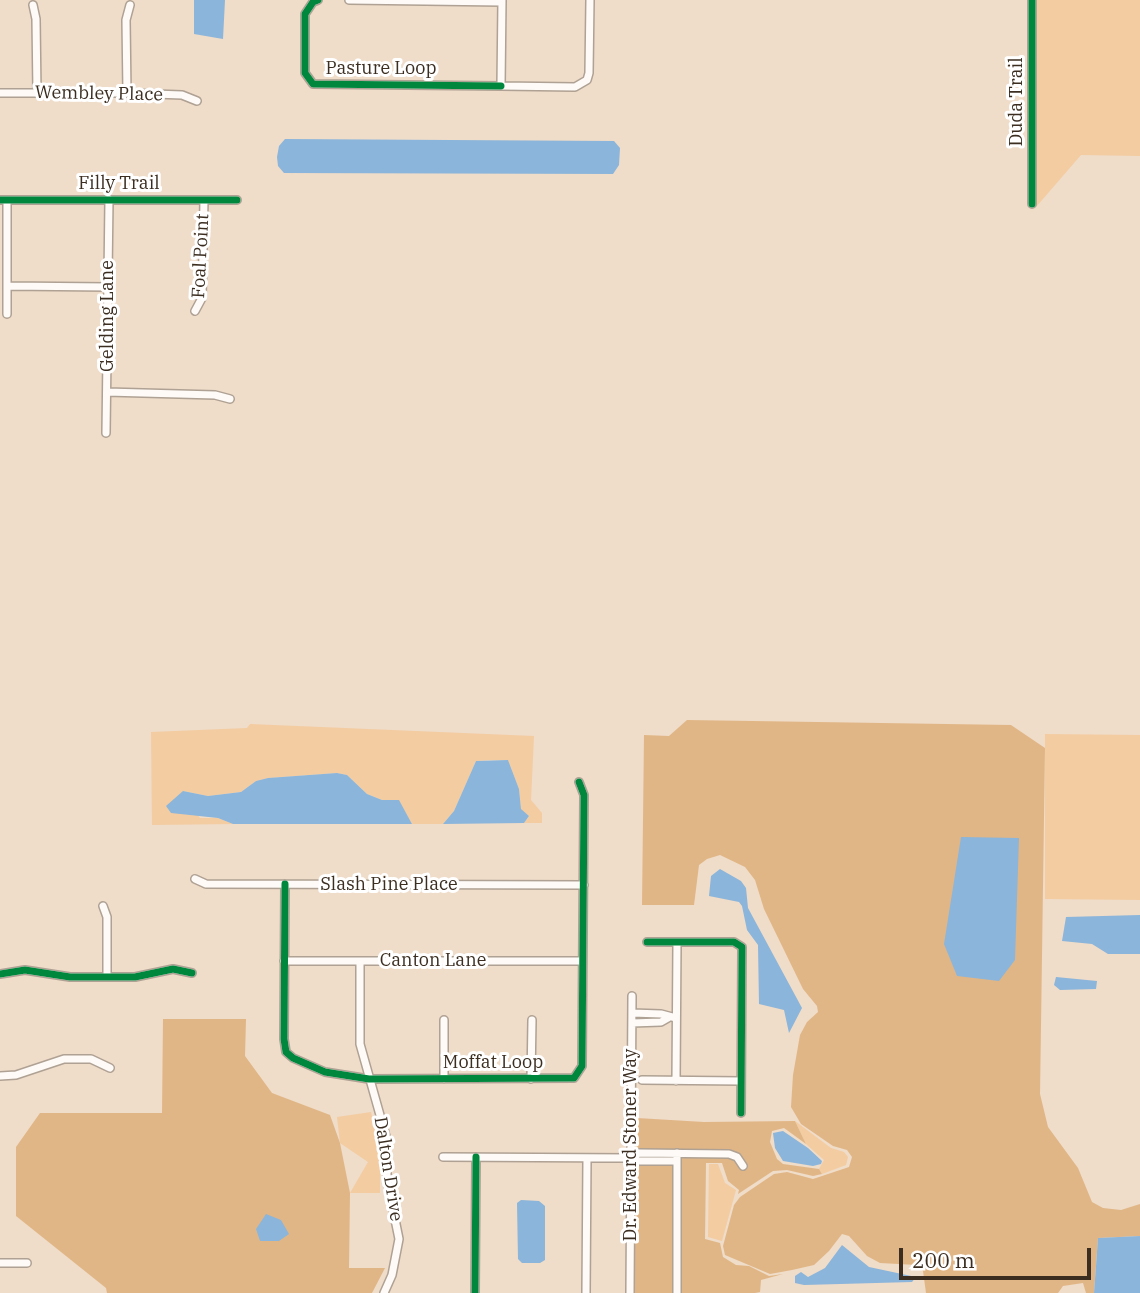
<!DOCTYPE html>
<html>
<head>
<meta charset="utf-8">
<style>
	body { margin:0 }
	#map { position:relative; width:1140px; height:1293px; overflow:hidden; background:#efdcc9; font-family:"IBM Plex Serif",serif }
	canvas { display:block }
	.scale { position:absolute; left:899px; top:1248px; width:192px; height:32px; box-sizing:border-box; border:4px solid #3b2e21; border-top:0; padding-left:9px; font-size:21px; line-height:24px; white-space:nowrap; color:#3b2e21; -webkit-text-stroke:5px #fff; paint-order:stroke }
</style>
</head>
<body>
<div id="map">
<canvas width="1140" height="1293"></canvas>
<div class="scale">200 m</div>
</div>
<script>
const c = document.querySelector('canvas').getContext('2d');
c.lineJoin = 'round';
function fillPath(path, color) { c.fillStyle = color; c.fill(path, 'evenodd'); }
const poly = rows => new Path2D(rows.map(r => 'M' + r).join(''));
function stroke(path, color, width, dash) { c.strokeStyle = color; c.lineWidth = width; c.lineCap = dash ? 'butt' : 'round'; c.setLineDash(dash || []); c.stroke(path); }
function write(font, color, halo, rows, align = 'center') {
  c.font = font + ' "IBM Plex Serif",serif'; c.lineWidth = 6; c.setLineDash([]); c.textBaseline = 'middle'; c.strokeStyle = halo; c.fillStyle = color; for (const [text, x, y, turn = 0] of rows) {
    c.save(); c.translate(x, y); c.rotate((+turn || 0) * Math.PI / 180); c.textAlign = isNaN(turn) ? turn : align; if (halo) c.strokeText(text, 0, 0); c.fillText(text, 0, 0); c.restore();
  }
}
fillPath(poly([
	[1036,0,1140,0,1140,156,1081,155,1036,207],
	[250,724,534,736,531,800,542,813,542,823,524,823,529,816,521,810,519,789,508,760,489,760,476,761,454,811,443,824,412,824,399,801,382,800,367,794,347,775,337,773,268,778,256,781,241,792,208,796,183,791,200,818,218,818,233,824,152,825,151,732,247,728],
	[1045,734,1140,735,1140,900,1045,899],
	[371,1112,380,1153,380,1193,350,1193,368,1162,340,1143,337,1117],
	[795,1121,831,1148,844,1152,848,1157,846,1165,822,1174,819,1169,824,1160,806,1144],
	[709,1164,718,1164,725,1183,736,1190,722,1241,708,1237]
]), '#f3cca1');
fillPath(poly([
	[687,720,1011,725,1045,748,1040,1094,1048,1127,1078,1168,1092,1202,1103,1208,1121,1210,1140,1204,1140,1236,1098,1238,1094,1293,1086,1293,1083,1283,1063,1286,1058,1293,926,1293,923,1271,917,1265,880,1263,867,1256,849,1236,842,1234,829,1251,814,1265,792,1270,770,1274,725,1255,723,1246,734,1205,740,1197,774,1174,787,1172,813,1179,849,1167,852,1157,847,1150,833,1146,801,1124,791,1107,793,1075,800,1035,807,1022,818,1012,817,1006,803,989,764,909,755,880,745,867,720,855,707,859,699,865,694,905,642,905,644,735,669,736],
	[163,1019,246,1019,245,1056,272,1093,330,1115,340,1143,350,1193,349,1268,385,1268,372,1293,107,1293,106,1288,16,1216,16,1147,40,1113,162,1113],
	[635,1109,637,1118,704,1122,795,1121,806,1144,784,1128,772,1131,770,1142,777,1159,783,1164,819,1169,822,1174,813,1176,787,1170,773,1171,738,1194,739,1190,728,1181,722,1163,706,1163,705,1239,720,1243,723,1257,736,1265,749,1266,769,1276,783,1274,761,1280,760,1292,755,1293,634,1293,635,1163,658,1164,658,1150,635,1152]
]), '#e1b686');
fillPath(poly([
	[194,0,225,0,223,39,194,34],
	[285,139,614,141,620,148,619,165,613,174,284,173,278,166,277,157,279,146],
	[508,760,519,789,521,809,529,816,524,823,443,824,454,811,476,761],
	[337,773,347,775,367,794,382,800,399,800,412,824,233,824,218,818,171,813,166,806,183,791,208,796,241,792,256,781,268,778],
	[961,837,1019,838,1015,960,999,981,957,976,944,944],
	[720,869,741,881,746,888,748,908,802,1008,789,1033,784,1010,759,1004,758,945,747,930,742,906,739,902,709,896,711,876],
	[1140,915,1140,954,1108,954,1092,944,1062,941,1066,917],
	[1056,977,1097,981,1096,989,1060,990,1054,985],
	[783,1131,808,1148,822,1161,821,1164,813,1166,783,1161,775,1148,773,1133],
	[521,1200,539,1201,545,1206,545,1260,540,1263,522,1263,518,1259,517,1203],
	[266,1214,281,1220,289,1234,279,1241,260,1241,256,1229],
	[1140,1236,1140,1293,1094,1293,1098,1238],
	[842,1245,869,1267,916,1277,912,1282,804,1285,795,1283,795,1276,801,1272,808,1277,825,1268]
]), '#8bb5da');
const minor = poly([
	[318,0,313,2,305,14,305,73,313,84,501,86],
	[349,0,502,2],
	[502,0,501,86,575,87,587,80,589,73,590,0],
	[1032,0,1032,204],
	[33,5,36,19,37,93],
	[0,93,127,93,182,95,197,101],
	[127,93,126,20,130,5],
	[0,200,237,200],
	[7,286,108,287],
	[195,311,202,298,204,200],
	[7,314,7,200],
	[107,392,215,395,230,399],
	[106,433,109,199],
	[195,879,206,884,584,885],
	[285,884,284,1039,286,1052,293,1058,325,1072,369,1079,574,1078,582,1066,584,795,579,782],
	[103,906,107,917,107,977],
	[647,942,734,942,742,947,741,1113],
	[284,961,582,961],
	[360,961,360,1044,387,1140,387,1180,399,1239,392,1275,384,1293],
	[0,974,25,970,70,977,135,977,173,969,192,973],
	[632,1013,661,1014,676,1018],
	[444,1020,444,1079],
	[632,1023,661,1022,668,1018],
	[0,1076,16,1075,64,1059,91,1059,110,1068],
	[531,1079,532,1020],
	[642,1080,741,1081],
	[676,1081,677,942],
	[443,1157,631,1158,639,1161,677,1161],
	[631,1158,639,1153,729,1154,737,1157,743,1166],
	[0,1263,27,1263],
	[475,1293,476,1157],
	[586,1293,587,1158],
	[630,1293,632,996],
	[677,1293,677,1153]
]);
stroke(minor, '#afa193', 10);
stroke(minor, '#fdfaf7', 7);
stroke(poly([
	[318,0,313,2,305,14,305,73,313,84,501,86],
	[1032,0,1032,204],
	[0,200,237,200],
	[285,884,284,1039,286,1052,293,1058,325,1072,369,1079,574,1078,582,1066,584,795,579,782],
	[647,942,734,942,742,947,741,1113],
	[0,974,25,970,70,977,135,977,173,969,192,973],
	[475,1293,476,1157]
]), '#00873e', 7);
write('18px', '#3b2e21', '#fff', [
	["Pasture Loop",381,69],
	["Wembley Place",99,94,1],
	["Duda Trail",1017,102,-90],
	["Filly Trail",119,184],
	["Foal Point",201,256,-87],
	["Gelding Lane",108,316,-90],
	["Slash Pine Place",389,885],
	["Canton Lane",433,961],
	["Moffat Loop",493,1063],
	["Dr. Edward Stoner Way",631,1145,-90],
	["Dalton Drive",388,1169,81]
]);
</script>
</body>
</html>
